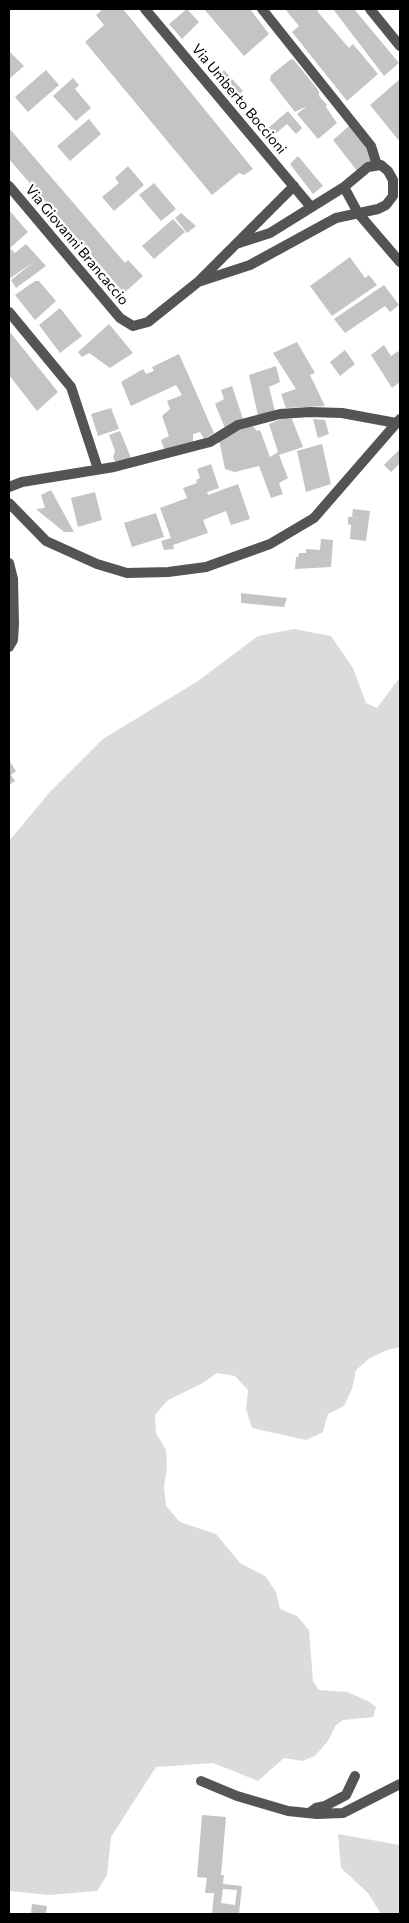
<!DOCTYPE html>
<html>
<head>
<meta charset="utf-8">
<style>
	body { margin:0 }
	#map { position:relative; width:409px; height:1923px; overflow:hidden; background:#fff; font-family:Commissioner,sans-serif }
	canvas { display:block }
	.frame { position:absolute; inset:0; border:10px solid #000; pointer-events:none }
</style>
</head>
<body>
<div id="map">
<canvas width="409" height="1923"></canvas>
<div class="frame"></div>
</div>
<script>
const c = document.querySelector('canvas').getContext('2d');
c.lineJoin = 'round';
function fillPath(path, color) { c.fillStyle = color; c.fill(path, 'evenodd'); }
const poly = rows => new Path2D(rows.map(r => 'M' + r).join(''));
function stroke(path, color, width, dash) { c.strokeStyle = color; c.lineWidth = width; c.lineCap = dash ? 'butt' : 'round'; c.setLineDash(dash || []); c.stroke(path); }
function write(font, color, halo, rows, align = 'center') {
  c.font = font + ' Commissioner,sans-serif'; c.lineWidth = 4.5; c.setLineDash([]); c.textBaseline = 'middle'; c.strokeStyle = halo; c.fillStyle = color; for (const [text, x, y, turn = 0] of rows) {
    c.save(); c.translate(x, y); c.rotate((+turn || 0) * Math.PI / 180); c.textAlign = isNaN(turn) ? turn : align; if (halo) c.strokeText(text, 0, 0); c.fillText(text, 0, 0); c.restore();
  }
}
fillPath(poly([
	[294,629,331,636,353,668,366,703,377,708,400,677,400,1347,387,1350,370,1358,356,1370,352,1389,344,1406,328,1414,323,1432,306,1440,252,1428,246,1409,248,1390,235,1376,217,1373,201,1384,168,1400,155,1415,156,1433,166,1450,167,1468,164,1486,166,1506,180,1522,216,1534,240,1563,265,1576,276,1592,280,1609,297,1616,309,1630,313,1681,319,1690,347,1692,368,1701,376,1707,373,1717,343,1720,336,1725,328,1741,315,1756,302,1761,284,1758,258,1781,213,1763,156,1767,111,1837,107,1875,97,1891,49,1895,9,1891,9,841,50,792,103,739,198,681,258,636],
	[338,1834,400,1845,400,1914,381,1914,368,1893,341,1868]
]), '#dbdbdb');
fillPath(poly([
	[103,9,123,9,253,169,244,175,239,173,212,195,85,42,104,25,96,15],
	[187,9,199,22,182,39,169,24],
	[204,9,250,9,269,34,244,56],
	[285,9,320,9,317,11,349,48,353,44,378,74,347,101,292,32,299,26],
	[333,9,354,9,399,63,384,76],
	[9,51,24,66,9,79],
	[293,59,319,91,319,96,327,105,326,107,337,123,318,139,297,114,307,106,295,112,270,80,271,75,290,60],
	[46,70,59,85,28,112,15,97],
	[224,70,243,91,235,98,218,77],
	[73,78,79,85,75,89,91,108,76,121,53,96],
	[400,79,400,142,370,105],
	[288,111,302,128,296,134,287,124,267,141,261,134],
	[89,119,101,134,70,161,57,146],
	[349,126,370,148,375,163,358,172,333,140],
	[9,128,125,263,128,260,143,276,124,293,9,159],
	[298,156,323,186,313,194,290,164],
	[128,166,144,185,114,211,102,197,119,183,115,178],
	[154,183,176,209,161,221,139,195],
	[9,210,28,232,10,248,15,253,26,244,46,266,16,288,11,280,35,261,9,279],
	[181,213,196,226,187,233,175,218],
	[173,219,185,232,154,259,142,246],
	[350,257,365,278,369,275,377,285,332,316,310,286],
	[35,281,39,281,56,301,35,320,15,295],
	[384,285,399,305,390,312,385,306,345,333,334,319],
	[60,308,82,336,60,353,39,325],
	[109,324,133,353,110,368,89,353,82,357,78,352],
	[9,331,58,392,37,411,9,375],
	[297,342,315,373,310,375,325,406,286,408,281,394,296,389,273,353],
	[384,345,391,356,398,351,400,355,400,382,392,388,371,355],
	[345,350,355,364,340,376,330,362],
	[179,354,214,433,204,439,200,432,193,434,193,442,165,451,161,440,169,436,162,416,170,409,167,401,182,395,176,385,131,406,121,382,143,369,146,374,154,371,152,367],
	[276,366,280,382,269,387,275,411,258,416,249,375],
	[232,386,243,419,225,428,215,404,224,399,221,390],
	[111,408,119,429,98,436,91,414],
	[284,418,292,419,303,447,279,455,288,478,279,483,283,494,271,498,259,466,235,472,225,469,219,440,251,424,257,431,260,430,270,457,278,452,269,424],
	[313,419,325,420,329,434,318,438],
	[120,431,131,458,116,463,113,457,115,451,109,435],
	[322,444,331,484,306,492,297,451],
	[400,449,400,463,391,472,384,465],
	[211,464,219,488,207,492,208,495,238,484,250,519,231,525,226,511,203,520,208,533,173,545,174,549,164,550,161,541,171,538,160,508,187,498,183,488,197,483,196,480,200,478,197,469],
	[51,490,74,532,64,532,36,509,45,508,41,495],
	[95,492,102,520,78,527,71,498],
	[353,509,370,511,366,541,350,539,351,525,348,524,348,517,357,516,352,516],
	[156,513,164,537,132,547,124,523],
	[321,539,333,540,331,567,295,569,296,557,298,557,299,553,306,553,306,549,320,550],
	[241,593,287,598,284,607,241,603],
	[10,762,16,771,11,775,15,781,9,785],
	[202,1815,226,1817,221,1875,224,1875,223,1884,242,1886,239,1914,212,1914,214,1893,205,1893,207,1878,197,1877],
	[223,1889,237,1890,235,1905,221,1903],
	[32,1904,47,1906,46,1914,31,1914]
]), '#c4c4c4');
stroke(poly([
	[145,9,311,207],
	[262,9,371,146,377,165],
	[370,9,400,46],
	[9,186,120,318,133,326,148,322,198,282,294,186],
	[344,187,358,213,400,262],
	[198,282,250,265,336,218,378,209,386,205,393,196,393,180,388,171,381,165,368,167,344,187,270,233,236,244],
	[9,312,71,387,98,469],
	[9,487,22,482,114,467,210,442,238,425,280,414,310,412,342,413,396,423],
	[9,503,46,541,97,564,127,573,168,572,206,567,270,544,314,518,400,419],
	[9,563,13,579,14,624,13,640,9,647],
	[201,1781,237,1796,288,1811,317,1814,343,1813,400,1784],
	[309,1813,316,1808,325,1806,346,1795,355,1776]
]), '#545454', 10);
write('14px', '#000', '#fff', [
	["Via Umberto Boccioni",239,99,50],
	["Via Giovanni Brancaccio",77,245,50]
]);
</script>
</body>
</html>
